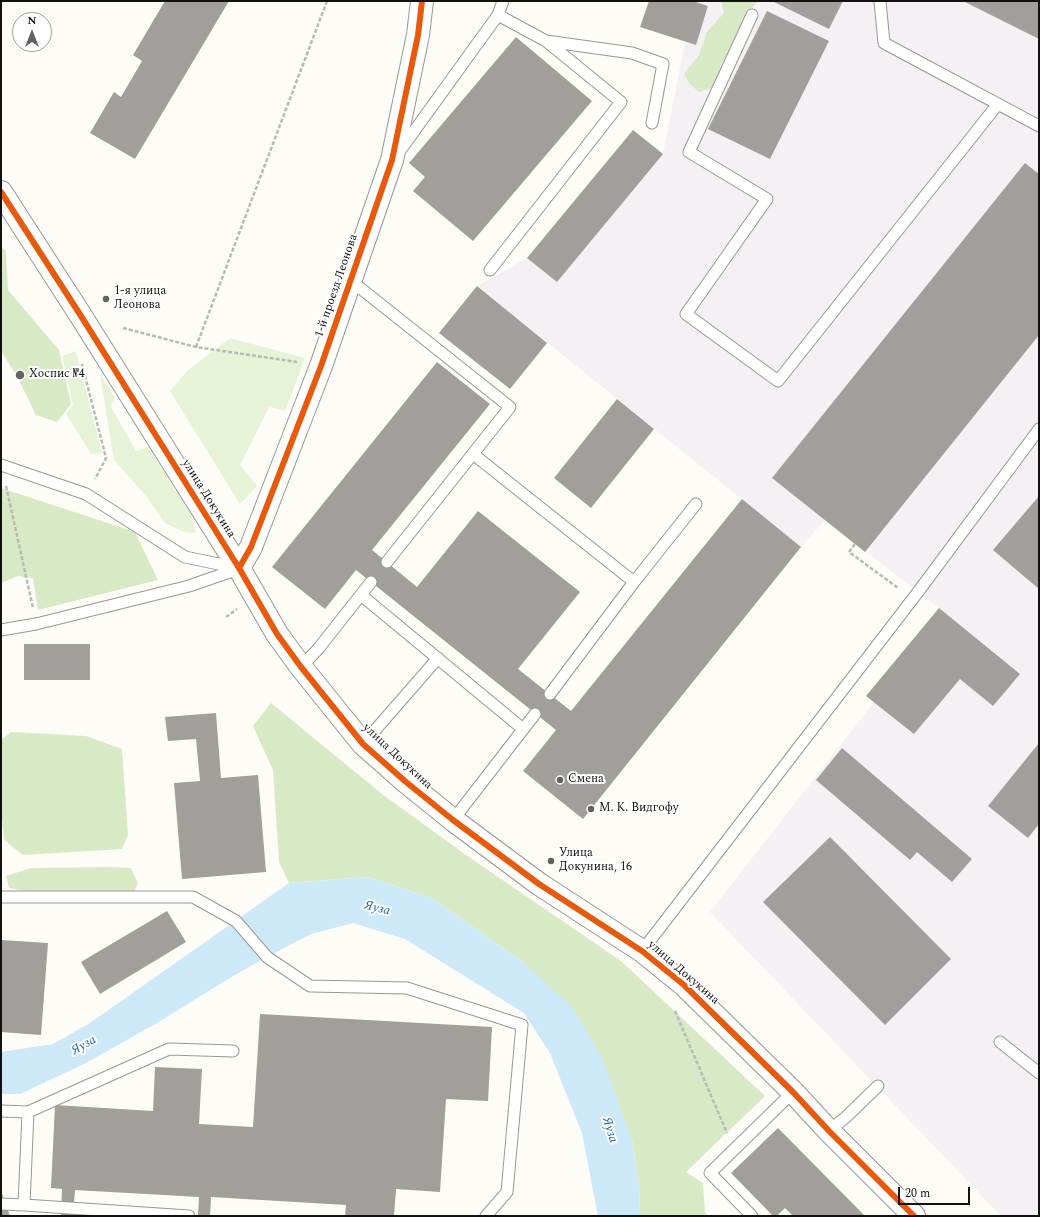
<!DOCTYPE html>
<html>
<head>
<meta charset="utf-8">
<style>
	body { margin:0 }
	#map { position:relative; width:1040px; height:1217px; overflow:hidden; background:#fdfcf7; font-family:Spectral,serif }
	canvas { display:block }
	.frame { position:absolute; inset:0; border:2px solid #111; pointer-events:none }
	.north { position:absolute; left:12px; top:12px; width:40px; height:40px; box-sizing:border-box; background:#fff; border:1px solid #a0a0a0; border-radius:50%; rotate:0deg; font-size:11px; font-weight:700; line-height:16px; text-align:center; color:#111 }
	.north::after { content:''; display:block; margin:auto; width:14px; height:18px; background:#646362; clip-path:polygon(50% 0,100% 100%,50% 72%,0 100%) }
	.scale { position:absolute; left:898px; top:1187px; width:72px; height:18px; box-sizing:border-box; border:2px solid #111; border-top:0; padding-left:5px; font-size:12px; line-height:14px; white-space:nowrap; color:#111; -webkit-text-stroke:3px #fff; paint-order:stroke }
</style>
</head>
<body>
<div id="map">
<canvas width="1040" height="1217"></canvas>
<div class="frame"></div>
<div class="north">N</div>
<div class="scale">20 m</div>
</div>
<script>
const c = document.querySelector('canvas').getContext('2d');
c.lineJoin = 'round';
function fillPath(path, color) { c.fillStyle = color; c.fill(path, 'evenodd'); }
const poly = rows => new Path2D(rows.map(r => 'M' + r).join(''));
function stroke(path, color, width, dash) { c.strokeStyle = color; c.lineWidth = width; c.lineCap = dash ? 'butt' : 'round'; c.setLineDash(dash || []); c.stroke(path); }
function write(font, color, halo, rows, align = 'center') {
  c.font = font + ' Spectral,serif'; c.lineWidth = 4; c.setLineDash([]); c.textBaseline = 'middle'; c.strokeStyle = halo; c.fillStyle = color; for (const [text, x, y, turn = 0] of rows) {
    c.save(); c.translate(x, y); c.rotate((+turn || 0) * Math.PI / 180); c.textAlign = isNaN(turn) ? turn : align; if (halo) c.strokeText(text, 0, 0); c.fillText(text, 0, 0); c.restore();
  }
}
fillPath(poly([
	[693,1,1039,1,1039,1216,1001,1216,710,912,874,702,866,696,939,608,825,520,801,547,477,286,527,258,633,130,663,154,685,42,696,45,708,6]
]), '#f5f0f3');
fillPath(poly([
	[230,338,305,358,285,411,269,407,240,465,257,486,240,504,170,391,187,371],
	[76,351,102,453,91,454,66,414,73,405,62,356],
	[100,374,115,397,111,407,136,451,148,447,190,513,196,533,184,532,165,523,146,496,114,460]
]), '#e7f3d7');
fillPath(poly([
	[721,1,758,1,751,9,736,43,721,64,718,77,711,88,699,92,690,84,684,74,699,55,707,32,724,13],
	[1,247,6,251,8,290,59,350,71,404,57,422,36,415,18,378,1,351],
	[1,488,135,532,158,580,38,610,33,578,18,576,1,583],
	[271,703,382,794,466,855,621,961,765,1096,686,1172,703,1183,705,1213,708,1216,640,1216,639,1185,632,1140,524,963,432,898,367,877,289,883,279,862,273,770,253,726],
	[11,732,86,736,122,749,128,835,122,849,23,855,4,840,1,807,1,740],
	[108,867,131,868,138,884,134,891,26,891,9,888,6,876,31,868]
]), '#d8eac5');
fillPath(poly([
	[367,877,432,898,524,963,572,1007,603,1059,632,1140,639,1185,640,1216,598,1216,582,1133,550,1053,524,1013,405,939,353,923,311,934,267,957,233,976,157,1023,86,1063,20,1094,1,1094,1,1052,53,1044,90,1023,289,883]
]), '#cde8f7');
fillPath(poly([
	[165,1,229,1,135,159,90,133,114,92,121,97,142,61,133,55],
	[649,1,693,1,708,6,696,45,640,27],
	[772,1,843,1,829,29],
	[963,1,1039,1,1039,39],
	[767,11,829,41,770,159,708,129],
	[516,37,592,101,473,241,413,191,425,177,409,163],
	[633,130,663,154,557,282,527,258],
	[1025,163,1039,174,1039,335,865,552,772,478],
	[477,286,547,343,510,389,439,333],
	[437,362,490,404,372,550,417,587,478,511,580,592,518,669,571,711,742,499,801,547,583,819,523,771,556,730,356,570,325,609,272,567],
	[617,399,654,429,591,508,554,478],
	[1039,496,1039,589,993,550],
	[939,608,1020,674,993,706,960,679,914,734,866,696],
	[24,644,90,644,90,680,24,680],
	[216,713,221,778,258,775,266,872,182,879,174,783,200,781,196,739,168,741,165,717],
	[1039,743,1039,824,1028,838,988,806],
	[842,748,972,859,952,882,917,852,910,860,816,780],
	[830,837,951,959,885,1025,763,902],
	[167,911,186,942,100,994,81,962],
	[1,940,48,943,41,1035,1,1032],
	[260,1014,492,1027,488,1101,446,1099,440,1192,396,1189,394,1216,345,1216,346,1205,211,1197,210,1216,198,1216,199,1197,75,1190,73,1216,61,1216,62,1189,51,1188,55,1105,153,1111,155,1067,202,1069,199,1124,253,1127],
	[778,1128,865,1216,793,1216,785,1208,777,1216,773,1216,731,1173],
	[1,1191,10,1216,1,1216]
]), '#a19f9c');
const service = poly([
	[880,1,884,43,1039,126],
	[498,15,546,41,632,53,663,64,652,123],
	[752,15,689,152,767,199,686,314,778,381,998,104],
	[399,152,498,15,503,1],
	[490,270,621,102,546,41],
	[350,280,510,407,387,562],
	[473,454,634,582],
	[1,465,86,494,185,557,238,568],
	[361,595,523,729],
	[1,630,36,624,189,586,238,569],
	[301,667,318,649,371,582],
	[550,694,634,582,696,504],
	[363,744,438,658],
	[453,820,535,714],
	[1,897,193,897,236,921,267,957,310,986,407,988,522,1025,507,1192,486,1216],
	[642,951,918,592,1039,429],
	[1000,1042,1039,1073],
	[1,1111,28,1112,169,1049,233,1051],
	[829,1131,846,1117,878,1086],
	[1,1204,24,1205,28,1112],
	[24,1205,189,1216],
	[752,1216,710,1173,793,1092]
]);
const minor = poly([
	[239,568,251,547,321,366,392,160,418,35,422,1]
]);
const tertiary = poly([
	[1,192,81,316,239,568,277,634,301,667,363,744,406,782,453,820,539,884,642,951,684,985,793,1092,829,1131,914,1216]
]);
stroke(service, '#979795', 13);
stroke(minor, '#979795', 24);
stroke(tertiary, '#979795', 24);
stroke(poly([
	[123,328,196,347,297,362],
	[196,347,327,1],
	[82,364,106,458,95,479],
	[6,486,33,608],
	[855,544,849,552,898,588],
	[226,617,237,609],
	[675,1011,727,1133]
]), '#b9b9b8', 2.5, [4, 2]);
stroke(service, '#fffffe', 11);
stroke(minor, '#fffffe', 22);
stroke(tertiary, '#fffffe', 22);
stroke(poly([
	[1,192,81,316,239,568,277,634,301,667,363,744,406,782,453,820,539,884,642,951,684,985,793,1092,829,1131,914,1216],
	[239,568,251,547,321,366,392,160,418,35,422,1]
]), '#e8590c', 6);
for (const [x, y, r, color] of [
	[106,299,4,"#646362"],
	[20,375,5,"#646362"],
	[560,780,4,"#646362"],
	[591,809,4,"#646362"],
	[551,861,4,"#646362"]
]) { const dot = new Path2D(); dot.arc(x, y, r, 0, 2 * Math.PI); c.fillStyle = color; c.fill(dot); stroke(dot, '#fff', 1.5); }
write('12px', '#111', '#fff', [
	["1-й проезд Леонова",337,286,-71],
	["улица Докукина",208,499,58],
	["улица Докукина",397,757,43],
	["улица Докукина",683,973,41]
]);
write('12px', '#111', '#fff', [
	["1-я улица",114,292],
	["Леонова",114,306],
	["Хоспис №4",29,375],
	["Смена",568,780],
	["М. К. Видгофу",599,809],
	["Улица",559,854],
	["Докунина, 16",559,868]
], 'left');
write('italic 13px', '#1768a6', '#fff', [
	["Яуза",377,909,14],
	["Яуза",84,1046,-30],
	["Яуза",609,1130,73]
]);
</script>
</body>
</html>
